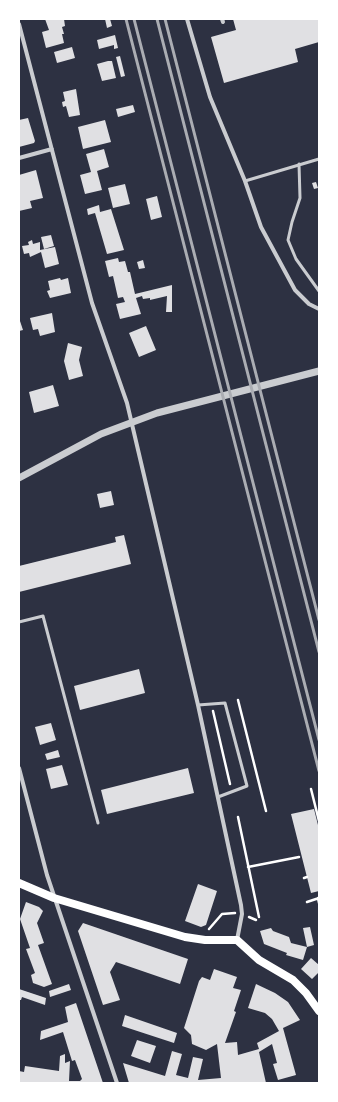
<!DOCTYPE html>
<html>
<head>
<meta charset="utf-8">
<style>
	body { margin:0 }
	#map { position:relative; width:338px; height:1102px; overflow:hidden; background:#2d3142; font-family:Figtree,sans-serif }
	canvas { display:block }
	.frame { position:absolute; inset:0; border:20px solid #fff; pointer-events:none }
</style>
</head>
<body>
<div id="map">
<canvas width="338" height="1102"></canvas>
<div class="frame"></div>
</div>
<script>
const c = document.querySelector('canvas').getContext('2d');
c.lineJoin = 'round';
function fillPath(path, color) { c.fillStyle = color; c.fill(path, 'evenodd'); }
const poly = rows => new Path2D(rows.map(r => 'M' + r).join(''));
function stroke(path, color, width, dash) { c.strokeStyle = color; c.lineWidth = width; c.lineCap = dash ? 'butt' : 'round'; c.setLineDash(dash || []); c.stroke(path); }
fillPath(poly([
	[45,19,64,19,65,26,62,27,64,34,62,34,64,43,46,48,42,32,49,30],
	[105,19,110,19,112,26,107,28],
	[233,19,319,19,319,42,295,49,298,62,224,83,211,37,236,30],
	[115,35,118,48,114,49,114,45,99,49,97,40],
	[72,47,75,58,57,63,54,52],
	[120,56,125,76,121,77,116,57],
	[108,61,112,61,116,78,102,81,97,64],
	[76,89,80,115,69,117,66,106,63,107,62,102,65,101,63,92],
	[133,105,135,112,118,117,116,109],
	[28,118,35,141,34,143,19,147,19,120],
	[105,120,111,142,83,149,78,127],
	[104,149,109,167,97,171,102,190,85,194,80,175,91,172,86,154],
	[36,170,43,198,30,201,32,208,19,211,19,175],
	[316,182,318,188,314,189,312,183],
	[125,184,130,204,113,208,108,188],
	[157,196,162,217,151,220,146,199],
	[99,205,100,212,111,209,124,250,107,254,95,213,88,215,87,209],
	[51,235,54,246,44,249,41,237],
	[32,240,33,244,40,242,40,250,55,247,59,264,45,268,41,252,30,257,29,253,24,254,22,246,29,245,28,242],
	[118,258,119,262,125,261,128,272,130,272,135,294,172,285,172,312,166,312,167,296,150,300,150,298,143,299,142,296,136,298,141,314,120,319,116,304,125,302,123,297,118,298,113,276,109,277,105,261],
	[143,260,145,268,139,269,137,262],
	[60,278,61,280,68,278,71,293,50,298,47,291,50,290,48,281],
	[52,313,55,332,40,336,38,329,33,330,30,318],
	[19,318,23,330,19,331],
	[146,326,156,350,139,357,129,333],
	[68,343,82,347,79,360,83,376,69,380,64,361],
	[53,385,59,406,34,413,29,392],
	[111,491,114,505,100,508,97,494],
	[124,535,131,564,19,592,19,566,116,542,115,537],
	[139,669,145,693,80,710,74,686],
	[51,723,56,740,40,745,35,727],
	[58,750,60,757,47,760,45,754],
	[62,765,68,785,51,789,46,769],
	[188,768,194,793,107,814,101,790],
	[314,809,319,829,319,891,311,893,291,814],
	[198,884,217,891,206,925,201,927,185,921],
	[26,902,39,907,43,911,37,923,44,943,38,945,52,984,44,987,33,983,31,975,35,973,26,949,30,948,20,919],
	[83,923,188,959,180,984,116,962,110,972,120,1000,103,1005,78,931],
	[310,927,314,945,307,947,303,928],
	[271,928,273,931,289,937,291,943,307,947,303,960,286,955,287,953,264,944,260,931],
	[311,958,319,965,319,972,312,979,301,969],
	[214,969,237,977,233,988,241,990,234,1011,236,1012,225,1043,237,1042,238,1055,259,1049,257,1043,279,1031,272,1019,265,1013,248,1008,256,984,275,993,288,1002,300,1020,283,1028,296,1075,278,1080,273,1064,277,1063,272,1044,259,1052,266,1083,129,1083,123,1063,165,1076,172,1051,182,1054,176,1075,188,1078,193,1057,203,1059,198,1080,221,1078,217,1044,206,1050,192,1044,191,1035,184,1028,199,981,202,977,210,980],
	[69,984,71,990,50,997,49,991],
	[19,989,46,998,45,1005,22,997,21,1000,19,1000],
	[76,1003,103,1083,19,1083,19,1071,24,1072,25,1066,59,1071,60,1056,65,1054,65,1063,70,1061,69,1081,80,1081,82,1079,75,1060,72,1061,63,1032,40,1040,41,1031,68,1022,65,1007],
	[125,1015,177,1033,174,1043,122,1026],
	[137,1040,156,1046,150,1063,131,1056]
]), '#e0e0e3');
stroke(poly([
	[238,700,266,811],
	[213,711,230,784],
	[311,789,319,821],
	[238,817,259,917],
	[248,867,299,857],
	[304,878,307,877],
	[318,898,319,903],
	[307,902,319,898],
	[249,917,256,920],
	[209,929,222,914,235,913]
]), '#fff', 2.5);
stroke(poly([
	[299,164,300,198,292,222,288,240,296,259,319,291],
	[245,181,319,159],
	[19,622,43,616,98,823],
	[198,705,225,703,247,786,218,797]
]), '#caccd0', 3);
stroke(poly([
	[187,19,210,97,245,181,261,227,295,290,309,304,319,309],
	[222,19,223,22],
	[19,24,92,303,127,403,198,705,241,905,242,914,237,940],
	[19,158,52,149],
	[19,768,47,875,117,1083]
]), '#caccd0', 4);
stroke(poly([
	[19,478,101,434,157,413,319,371]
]), '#caccd0', 7);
stroke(poly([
	[19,883,54,898,185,937,205,940,237,940,259,960,293,980,306,993,319,1011]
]), '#fff', 8);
stroke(poly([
	[126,19,319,771],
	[134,19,319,740],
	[157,19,319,652],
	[165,19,319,620]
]), '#abadb3', 3);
</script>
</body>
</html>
